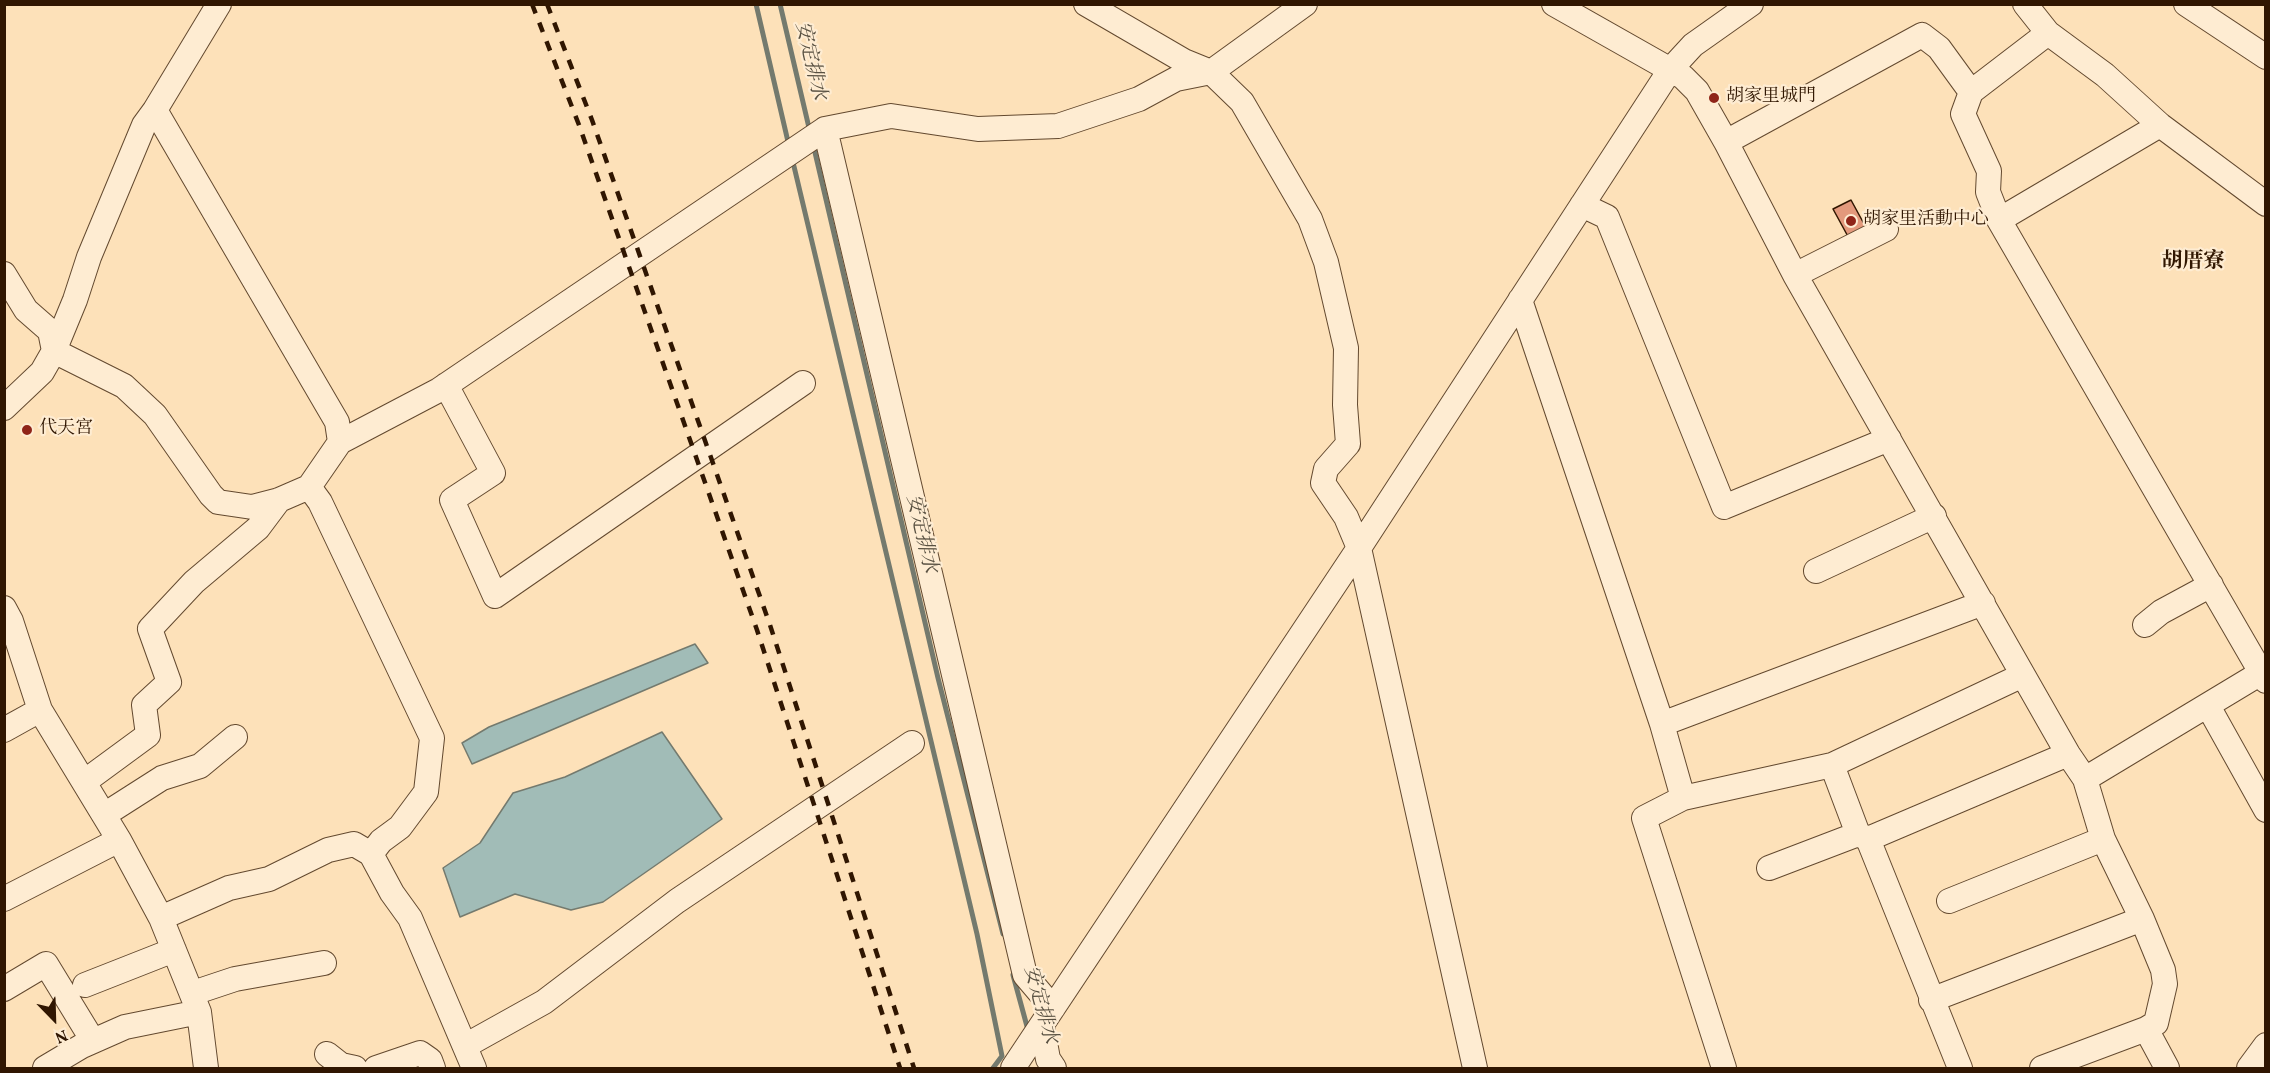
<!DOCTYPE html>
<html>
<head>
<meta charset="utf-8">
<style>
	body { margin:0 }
	#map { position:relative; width:2270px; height:1073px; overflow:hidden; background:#fde1b9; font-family:Vollkorn,serif }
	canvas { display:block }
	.frame { position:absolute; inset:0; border:6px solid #301601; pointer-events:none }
	.north { position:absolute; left:24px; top:989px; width:60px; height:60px; -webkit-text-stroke:4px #feecd2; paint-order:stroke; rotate:157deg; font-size:16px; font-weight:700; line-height:24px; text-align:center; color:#301601 }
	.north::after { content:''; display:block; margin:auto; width:21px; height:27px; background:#301601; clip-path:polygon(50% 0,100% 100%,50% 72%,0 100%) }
</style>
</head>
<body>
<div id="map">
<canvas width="2270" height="1073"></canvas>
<div class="frame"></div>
<div class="north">N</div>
</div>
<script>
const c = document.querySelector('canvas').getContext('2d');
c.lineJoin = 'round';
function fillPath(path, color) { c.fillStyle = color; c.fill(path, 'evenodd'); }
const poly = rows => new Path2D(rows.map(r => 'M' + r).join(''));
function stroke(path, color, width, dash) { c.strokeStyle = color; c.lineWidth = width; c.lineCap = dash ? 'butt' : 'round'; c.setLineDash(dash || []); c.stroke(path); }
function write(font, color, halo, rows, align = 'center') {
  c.font = font + ' Vollkorn,"Noto Serif TC",serif'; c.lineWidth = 4.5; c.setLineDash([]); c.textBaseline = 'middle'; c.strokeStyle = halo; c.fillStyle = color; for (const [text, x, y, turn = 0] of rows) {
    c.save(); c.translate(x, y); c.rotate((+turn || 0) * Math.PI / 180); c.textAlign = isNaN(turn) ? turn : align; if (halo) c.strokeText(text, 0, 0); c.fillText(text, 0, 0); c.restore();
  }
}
const water = poly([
	[695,644,708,663,472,764,462,743,489,727,695,644],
	[662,732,722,819,603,902,571,910,515,894,460,917,443,868,480,843,513,793,565,777,662,732]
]);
fillPath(water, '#a1bcb7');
stroke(water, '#747a6e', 1.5);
stroke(poly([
	[756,4,789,146],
	[780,4,810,132],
	[813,144,938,678,1003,934],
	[792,158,977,934,1002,1056,993,1068],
	[1013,975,1028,1030]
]), '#747a6e', 5);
const building = poly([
	[1851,200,1869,233,1851,242,1833,209,1851,200]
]);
fillPath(building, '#e3997c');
stroke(building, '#301601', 1.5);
const minor = poly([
	[1086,4,1184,61,1211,72,1305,4],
	[1554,4,1683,77,1697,91,1726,142,1795,275,2068,754,2085,779,2266,670],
	[2025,4,2048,33,2105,75,2160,125,2266,204],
	[2186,4,2266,57],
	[2048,33,1971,92,1963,114,1989,171,1988,192,1999,220,2266,681],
	[155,110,337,422,340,442,309,487,320,502,432,738,426,792,400,827,381,841,371,854],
	[825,129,1025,975,1053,1008],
	[1726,142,1922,35,1939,48,1971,92],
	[1582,205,1607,217,1724,507,1889,439],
	[1999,220,2160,125],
	[4,274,26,310,50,331,54,351,124,386,155,415,211,495,218,502,252,507,279,500,309,487],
	[1795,275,1886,229],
	[1520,300,1662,724,1683,798,1644,818,1724,1068],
	[446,385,493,473,452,500,495,596,803,383],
	[4,408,42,372,54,351,75,300,89,257,144,125,155,110,219,4],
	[340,442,439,390,825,129,891,116,978,129,1058,126,1139,99,1176,79,1211,72,1242,102,1310,219,1326,262,1346,348,1345,405,1348,444,1326,469,1323,483,1346,517,1359,548,1475,1068],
	[1816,571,1934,516],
	[4,608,11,621,40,710,119,840,161,918,199,1012,206,1068],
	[2145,625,2161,612,2211,585],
	[2208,706,2266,810],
	[1662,724,1983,603],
	[4,730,40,710],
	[1832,765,1858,834,1868,839,1960,1068],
	[84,782,148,735,144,705,169,682,150,629,194,582,258,528,279,500],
	[1683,798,1832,765,2023,675],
	[104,815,162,778,200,766,235,737],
	[1868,839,2068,754],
	[1769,868,1858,834],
	[4,899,119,840],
	[1949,901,2103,839],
	[161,918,229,888,269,879,328,850,354,844,371,854,392,893,410,918,474,1068],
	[85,985,174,950],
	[4,989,46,964,93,1041],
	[193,993,235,979,324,963],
	[1931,1000,2142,919],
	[1042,1026,1048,1059,1054,1068],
	[2146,1029,2167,1068],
	[465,1046,544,1002,677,901,912,743],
	[327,1054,341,1065,355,1068],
	[45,1068,82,1046,125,1027,199,1012],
	[376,1068,420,1053,430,1060,433,1068],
	[1013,1068,1359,548,1670,70,1693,45,1751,4],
	[2042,1068,2146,1029,2156,1023,2165,984,2163,970,2142,919,2103,839,2085,779],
	[2249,1068,2266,1045]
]);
stroke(minor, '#63492f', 26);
stroke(minor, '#feecd2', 24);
stroke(poly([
	[532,4,579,125,757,630,900,1068],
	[547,4,592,120,770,625,914,1068]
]), '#301601', 4.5, [10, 10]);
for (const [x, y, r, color] of [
	[1714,98,6,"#8f2418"],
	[1851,221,6,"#8f2418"],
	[27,430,6,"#8f2418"]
]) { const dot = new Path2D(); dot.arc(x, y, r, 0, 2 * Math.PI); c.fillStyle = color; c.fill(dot); stroke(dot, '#feecd2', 2); }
write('18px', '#301601', '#feecd2', [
	["胡家里城門",1726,98],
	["胡家里活動中心",1863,221],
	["代天宮",39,430]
], 'left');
write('italic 20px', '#585041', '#feecd2', [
	["安定排水",809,61,77],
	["安定排水",920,534,77],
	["安定排水",1039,1005,75]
]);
write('bold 21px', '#301601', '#feecd2', [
	["胡厝寮",2193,263]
]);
</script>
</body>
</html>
